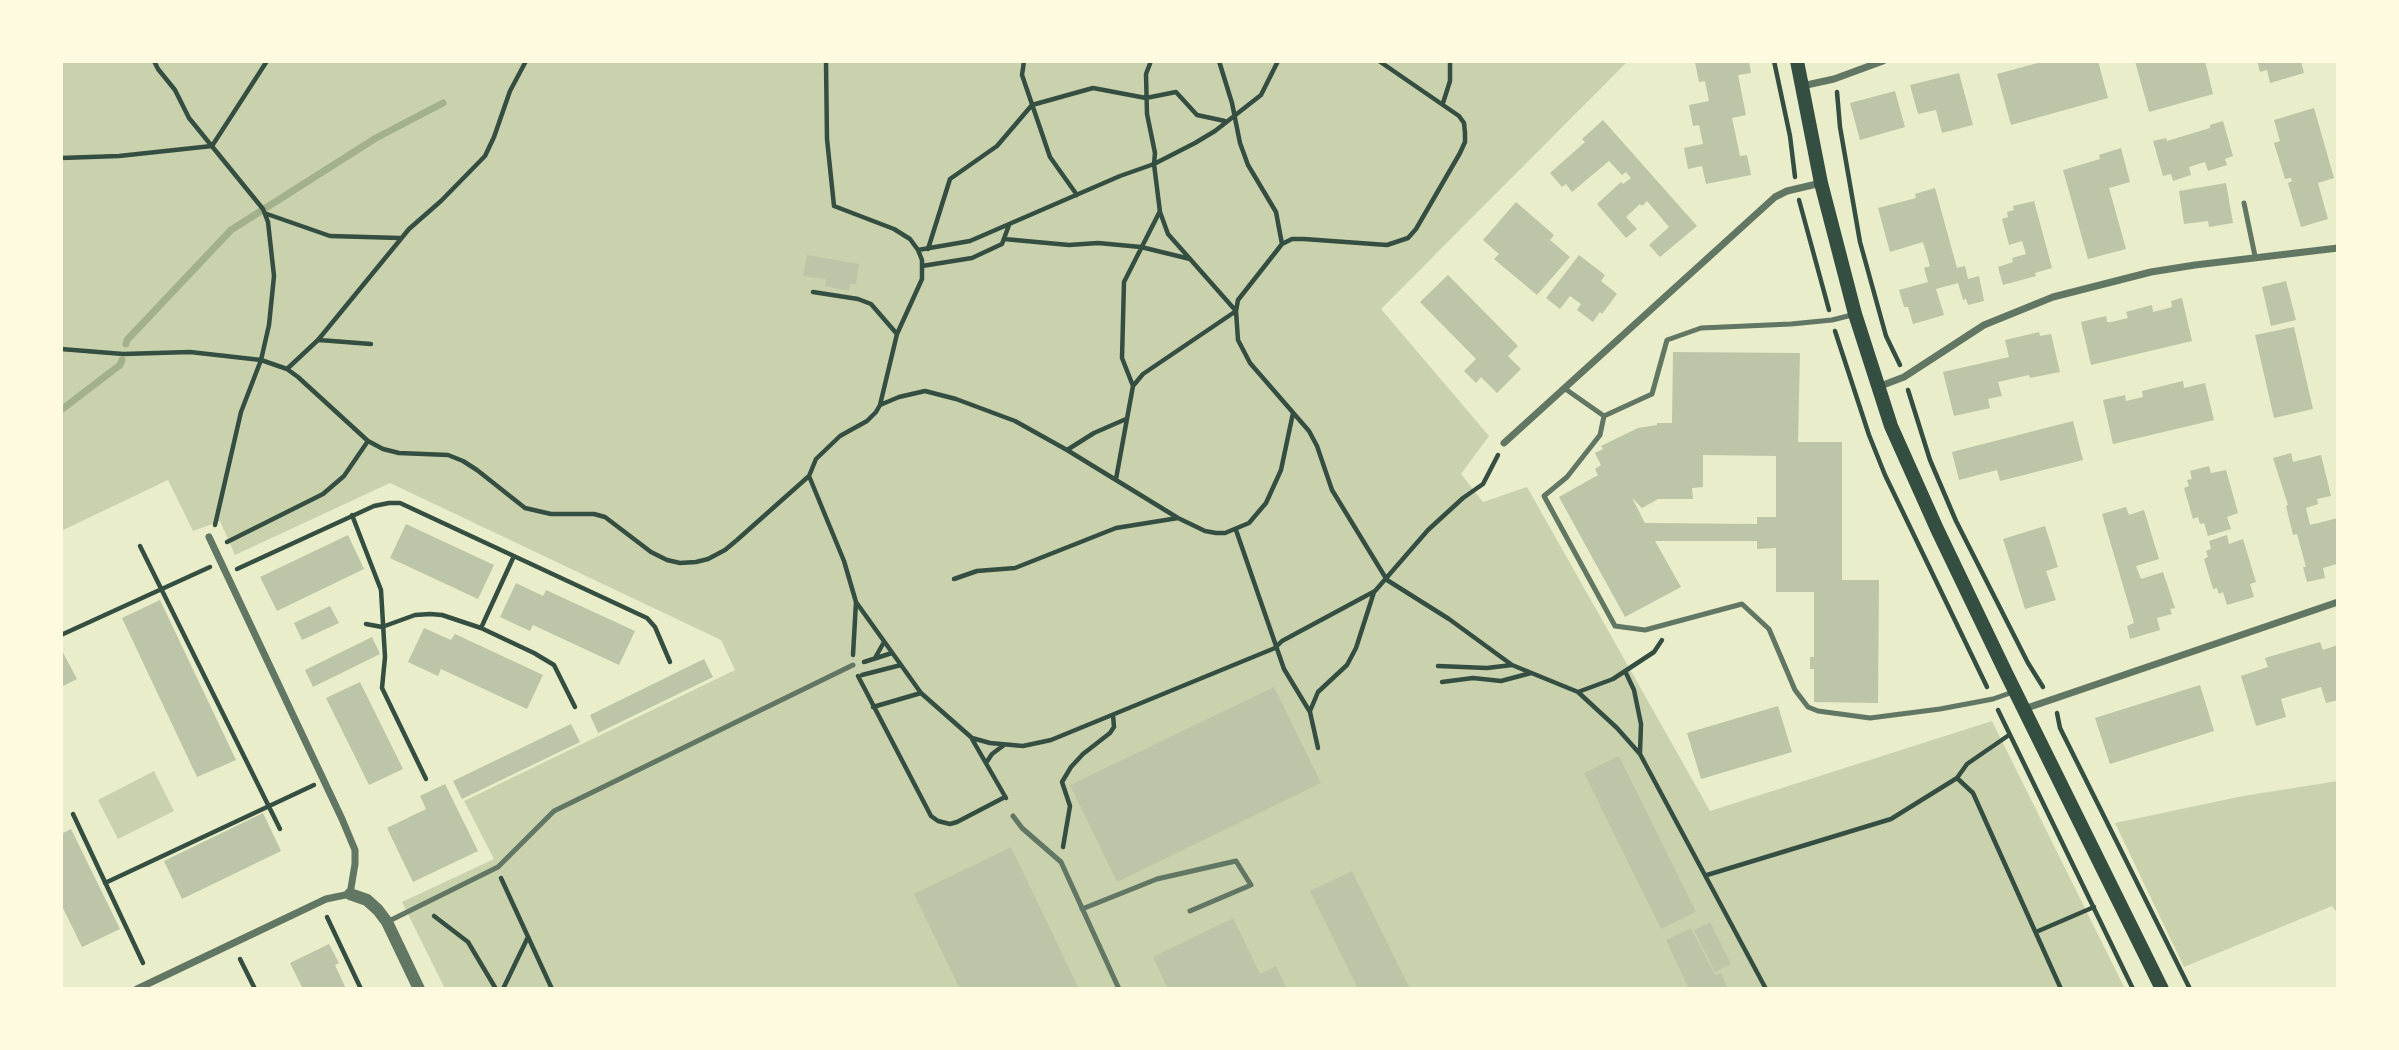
<!DOCTYPE html>
<html>
<head>
<meta charset="utf-8">
<style>
	body { margin:0 }
	#map { position:relative; width:2399px; height:1050px; overflow:hidden; background:#e9edc9; font-family:"IBM Plex Sans",sans-serif }
	canvas { display:block }
	.frame { position:absolute; inset:0; border:63px solid #fefae0; pointer-events:none }
</style>
</head>
<body>
<div id="map">
<canvas width="2399" height="1050"></canvas>
<div class="frame"></div>
</div>
<script>
const c = document.querySelector('canvas').getContext('2d');
c.lineJoin = 'round';
function fillPath(path, color) { c.fillStyle = color; c.fill(path, 'evenodd'); }
const poly = rows => new Path2D(rows.map(r => 'M' + r).join(''));
function stroke(path, color, width, dash) { c.strokeStyle = color; c.lineWidth = width; c.lineCap = dash ? 'butt' : 'round'; c.setLineDash(dash || []); c.stroke(path); }
fillPath(poly([
	[61,61,1628,61,1381,309,1489,436,1461,474,1483,502,1527,487,1710,811,1992,721,2125,989,445,989,402,902,494,859,464,801,735,670,721,640,390,483,235,555,220,521,193,531,168,480,61,531],
	[154,771,174,811,118,839,98,800],
	[2338,781,2338,914,2332,906,2184,967,2115,823,2243,796]
]), '#cad2ad');
stroke(poly([
	[126,344,127,340,231,230,376,138,443,103],
	[61,410,120,365,122,360]
]), '#a3b18a', 7);
fillPath(poly([
	[1749,61,1751,73,1738,75,1746,115,1732,118,1740,156,1747,155,1751,175,1706,184,1702,166,1688,169,1684,148,1703,144,1699,125,1693,126,1689,105,1709,101,1705,81,1699,82,1695,62],
	[2045,61,2098,61,2108,98,2011,125,1997,74],
	[2135,61,2205,61,2213,94,2149,112],
	[2257,61,2301,61,2304,73,2270,83,2267,70,2260,72],
	[1959,73,1973,125,1942,133,1936,110,1918,114,1910,85],
	[1895,91,1905,127,1860,140,1850,103],
	[2314,108,2334,178,2318,183,2328,219,2301,227,2288,183,2292,181,2291,178,2285,179,2274,143,2280,141,2274,120],
	[1603,120,1697,226,1660,257,1649,245,1669,227,1647,201,1642,206,1640,204,1626,217,1637,229,1626,238,1597,204,1621,182,1623,184,1631,178,1626,172,1622,175,1609,161,1572,192,1566,184,1562,187,1550,173,1585,142,1582,139],
	[2223,121,2233,156,2225,159,2227,165,2208,171,2205,162,2189,167,2191,175,2173,181,2171,174,2163,176,2153,141,2166,138,2167,141,2210,128,2210,125],
	[2121,148,2130,182,2109,188,2126,249,2088,259,2063,170,2100,159,2099,155],
	[2226,183,2233,223,2209,227,2208,221,2184,224,2179,191],
	[1935,188,1957,268,1965,266,1968,279,1979,276,1984,301,1968,305,1966,299,1963,300,1958,283,1936,289,1944,315,1913,324,1908,307,1904,307,1899,290,1928,282,1924,268,1930,266,1923,242,1890,252,1878,208,1916,198,1915,194],
	[2034,201,2052,268,2035,273,2036,276,2003,285,1998,267,2013,262,2012,258,2026,254,2022,241,2009,245,2002,219,2008,217,2007,212,2014,210,2013,206],
	[1516,202,1554,235,1550,240,1570,257,1537,295,1494,259,1499,254,1483,240],
	[807,255,859,264,856,284,850,284,849,291,825,286,826,279,803,276],
	[1579,255,1605,275,1601,281,1617,294,1602,314,1600,312,1593,322,1577,310,1581,304,1570,296,1560,309,1546,298],
	[1448,275,1518,346,1508,356,1521,369,1497,393,1481,377,1476,383,1464,371,1476,359,1420,302],
	[2286,281,2296,320,2271,326,2262,287],
	[2182,298,2192,341,2091,365,2081,322,2106,316,2107,322,2111,322,2128,318,2126,312,2152,305,2153,312,2172,307,2171,301],
	[2294,327,2313,409,2274,418,2255,335],
	[2039,332,2040,336,2051,334,2060,372,2030,378,2029,375,1998,382,2002,396,1988,399,1990,408,1954,416,1943,372,2009,357,2005,340],
	[1673,352,1800,353,1798,442,1842,442,1842,580,1879,580,1878,703,1814,702,1814,669,1810,669,1810,657,1814,657,1814,592,1776,592,1776,548,1757,549,1757,541,1655,541,1681,587,1625,617,1559,497,1598,475,1595,469,1601,465,1595,453,1603,449,1601,446,1638,428,1657,425,1657,423,1672,423],
	[1703,455,1776,456,1776,517,1757,517,1757,524,1645,523,1632,498,1642,508,1658,499,1693,499,1692,488,1703,487],
	[2183,381,2184,388,2205,383,2214,420,2113,444,2103,400,2125,395,2126,401,2143,397,2142,391],
	[2073,421,2083,460,2000,481,1997,470,1959,480,1952,452],
	[2291,453,2293,462,2321,455,2331,496,2317,499,2318,504,2306,508,2310,525,2338,518,2337,564,2323,568,2325,578,2307,582,2303,567,2306,567,2297,534,2293,535,2286,506,2288,505,2273,458],
	[2209,466,2211,473,2226,470,2238,513,2227,517,2231,529,2208,536,2204,523,2200,524,2198,517,2193,519,2184,488,2189,486,2187,480,2192,479,2190,471],
	[2126,507,2129,515,2144,510,2159,559,2136,566,2141,579,2163,572,2175,608,2170,609,2172,614,2157,618,2160,630,2130,639,2127,626,2134,623,2102,514],
	[406,524,494,565,478,599,390,558],
	[2045,526,2058,567,2046,571,2056,600,2025,609,2003,539],
	[348,535,364,569,277,611,260,577],
	[2227,535,2229,544,2243,539,2256,582,2250,584,2254,597,2227,605,2223,592,2219,594,2217,588,2213,589,2204,559,2208,557,2206,551,2211,549,2209,541],
	[516,583,543,596,546,590,635,631,619,665,533,625,530,631,500,617],
	[160,600,236,760,197,777,122,618],
	[330,606,339,623,302,640,294,623],
	[424,628,451,640,455,634,543,675,527,709,441,669,438,676,408,662],
	[372,637,380,654,313,687,305,670],
	[2320,642,2323,650,2338,645,2338,700,2326,703,2321,687,2281,699,2286,717,2256,726,2241,676,2268,667,2265,658],
	[61,649,77,679,61,687],
	[704,659,713,677,598,733,590,715],
	[360,682,403,769,369,785,326,698],
	[2200,685,2214,731,2110,764,2095,718],
	[1274,687,1321,783,1117,882,1070,785],
	[1778,706,1792,752,1701,779,1687,733],
	[571,724,580,742,462,799,453,781],
	[1619,756,1696,912,1661,929,1584,773],
	[445,784,478,851,413,882,387,828,426,809,420,796],
	[263,813,281,851,182,899,164,861],
	[71,829,120,929,82,947,61,904,61,834],
	[1011,847,1046,920,1079,989,960,989,947,962,914,894],
	[1352,871,1410,989,1358,989,1310,891],
	[1233,918,1260,974,1276,966,1287,989,1168,989,1153,957],
	[1710,922,1731,964,1715,972,1694,930],
	[1691,928,1715,975,1721,973,1728,989,1689,989,1666,940],
	[329,944,339,963,335,965,346,989,303,989,290,963]
]), '#bcc5a7');
stroke(poly([
	[154,61,158,69,175,90,189,118,263,209,268,222,274,276,269,325,261,360,241,412,215,525],
	[1024,61,1022,75,1050,157,1077,195],
	[1219,61,1232,103,1240,143,1248,165,1276,212,1282,244],
	[1379,61,1459,116,1464,123,1465,133,1465,142,1460,153,1416,229,1408,238,1387,245,1304,239,1292,239,1282,244,1238,300,1236,311,1238,340,1250,363,1309,431,1317,446,1332,490,1387,580,1449,619,1512,665,1578,692,1617,728,1640,754,1766,989],
	[1774,61,1790,136,1795,177],
	[1837,92,1840,127,1860,242,1886,336,1900,365],
	[1443,103,1450,81,1450,61],
	[61,158,119,156,212,146,267,61],
	[1799,200,1829,310],
	[267,214,330,236,400,238],
	[1004,239,1069,245,1098,243,1141,247,1190,259],
	[928,249,950,179,997,146,1032,105,1093,88,1146,98,1176,92,1197,115,1225,121],
	[918,250,970,241,1120,176,1154,164,1195,143,1215,131,1261,95,1278,61],
	[922,266,972,258,1002,244,1009,225],
	[813,292,858,299,871,304,897,334],
	[1835,331,1869,435,1885,475,1987,687],
	[319,340,371,344],
	[61,349,123,354,190,352,261,360,287,369,298,377,368,441,383,449,399,453,448,455,463,461,477,470,525,508,551,514,594,514,605,517,651,552,667,560,680,563,696,562,708,559,725,550,737,540,809,476,816,459,840,436,867,421,876,412,880,405,897,334,922,279,922,260,918,250,910,239,894,229,834,206,827,139,826,61],
	[287,369,318,340,409,229,441,201,485,156,494,137,510,91,526,61],
	[1133,386,1122,358,1124,282,1159,213],
	[1908,390,1930,460,1956,521,2028,663,2043,687],
	[880,405,899,397,925,391,956,399,1015,421,1067,450,1178,518,1205,531,1216,533,1225,533,1249,523,1266,503,1281,470,1293,413],
	[1067,450,1094,433,1126,419],
	[809,476,844,561,856,602,853,655],
	[1116,479,1133,386,1143,374,1236,311,1168,234,1160,212,1154,164,1155,153,1147,114,1146,74,1151,61],
	[352,515,381,590,385,657,382,688,426,779],
	[1236,530,1284,669,1310,712,1318,748],
	[227,542,323,494,344,476,368,441],
	[140,546,280,829],
	[237,569,374,506,389,503,400,503,647,618,655,627,670,662],
	[954,579,977,571,1015,568,1116,528,1178,518],
	[856,602,921,693,972,738,990,743,1023,746,1051,740,1275,648,1282,641,1375,591,1428,530,1463,498,1483,484,1498,455],
	[366,624,382,627,415,615,430,614,442,615,481,628,534,653,554,665,575,707],
	[481,628,514,556],
	[61,635,210,567],
	[875,658,884,642],
	[864,662,892,653],
	[1438,666,1487,668,1512,665],
	[1625,671,1634,690,1641,724,1640,753],
	[862,675,901,665],
	[858,676,931,816,938,821,950,824,957,822,1005,797],
	[1442,682,1473,678,1501,681,1531,673],
	[1578,692,1613,679,1654,652,1662,640],
	[873,707,921,693],
	[1998,710,2133,989],
	[1310,711,1318,692,1347,665,1356,648,1374,592],
	[2057,713,2060,728,2190,989],
	[972,739,1006,798],
	[986,763,992,754,1004,745],
	[1957,778,1973,793,2061,989],
	[73,814,143,963],
	[1063,847,1070,806,1062,782,1071,767,1083,754,1110,733,1114,727,1113,715],
	[1707,875,1891,819,1957,778,1967,764,2009,735],
	[501,878,552,989],
	[105,883,314,785],
	[434,916,468,942,496,989],
	[327,917,361,989],
	[2036,932,2094,907],
	[240,959,255,989],
	[503,989,528,937]
]), '#344e41', 4.5);
stroke(poly([
	[2244,203,2255,256],
	[1852,315,1832,320,1791,324,1701,328,1667,340,1652,394,1604,416,1600,435,1567,477,1544,496,1615,626,1645,630,1742,604,1769,629,1795,690,1808,707,1818,711,1870,718,1940,709,1993,699,2013,692],
	[1564,388,1604,416],
	[1013,816,1022,828,1061,862,1119,989],
	[1082,909,1157,879,1236,861,1251,885,1190,911],
	[387,922,498,867,554,811,853,665]
]), '#617663', 5);
stroke(poly([
	[1802,86,1834,79,1883,61],
	[1878,387,1904,377,1984,325,2053,297,2151,272,2195,265,2338,248],
	[1504,443,1775,197,1787,191,1821,183],
	[2024,709,2338,602],
	[137,989,326,899,350,894,355,864,355,850,342,819,209,537]
]), '#617663', 7);
stroke(poly([
	[350,894,367,900,378,910,387,922,419,989]
]), '#617663', 12);
stroke(poly([
	[1797,61,1821,183,1855,314,1891,426,1937,529,2006,673,2162,989]
]), '#344e41', 14);
</script>
</body>
</html>
